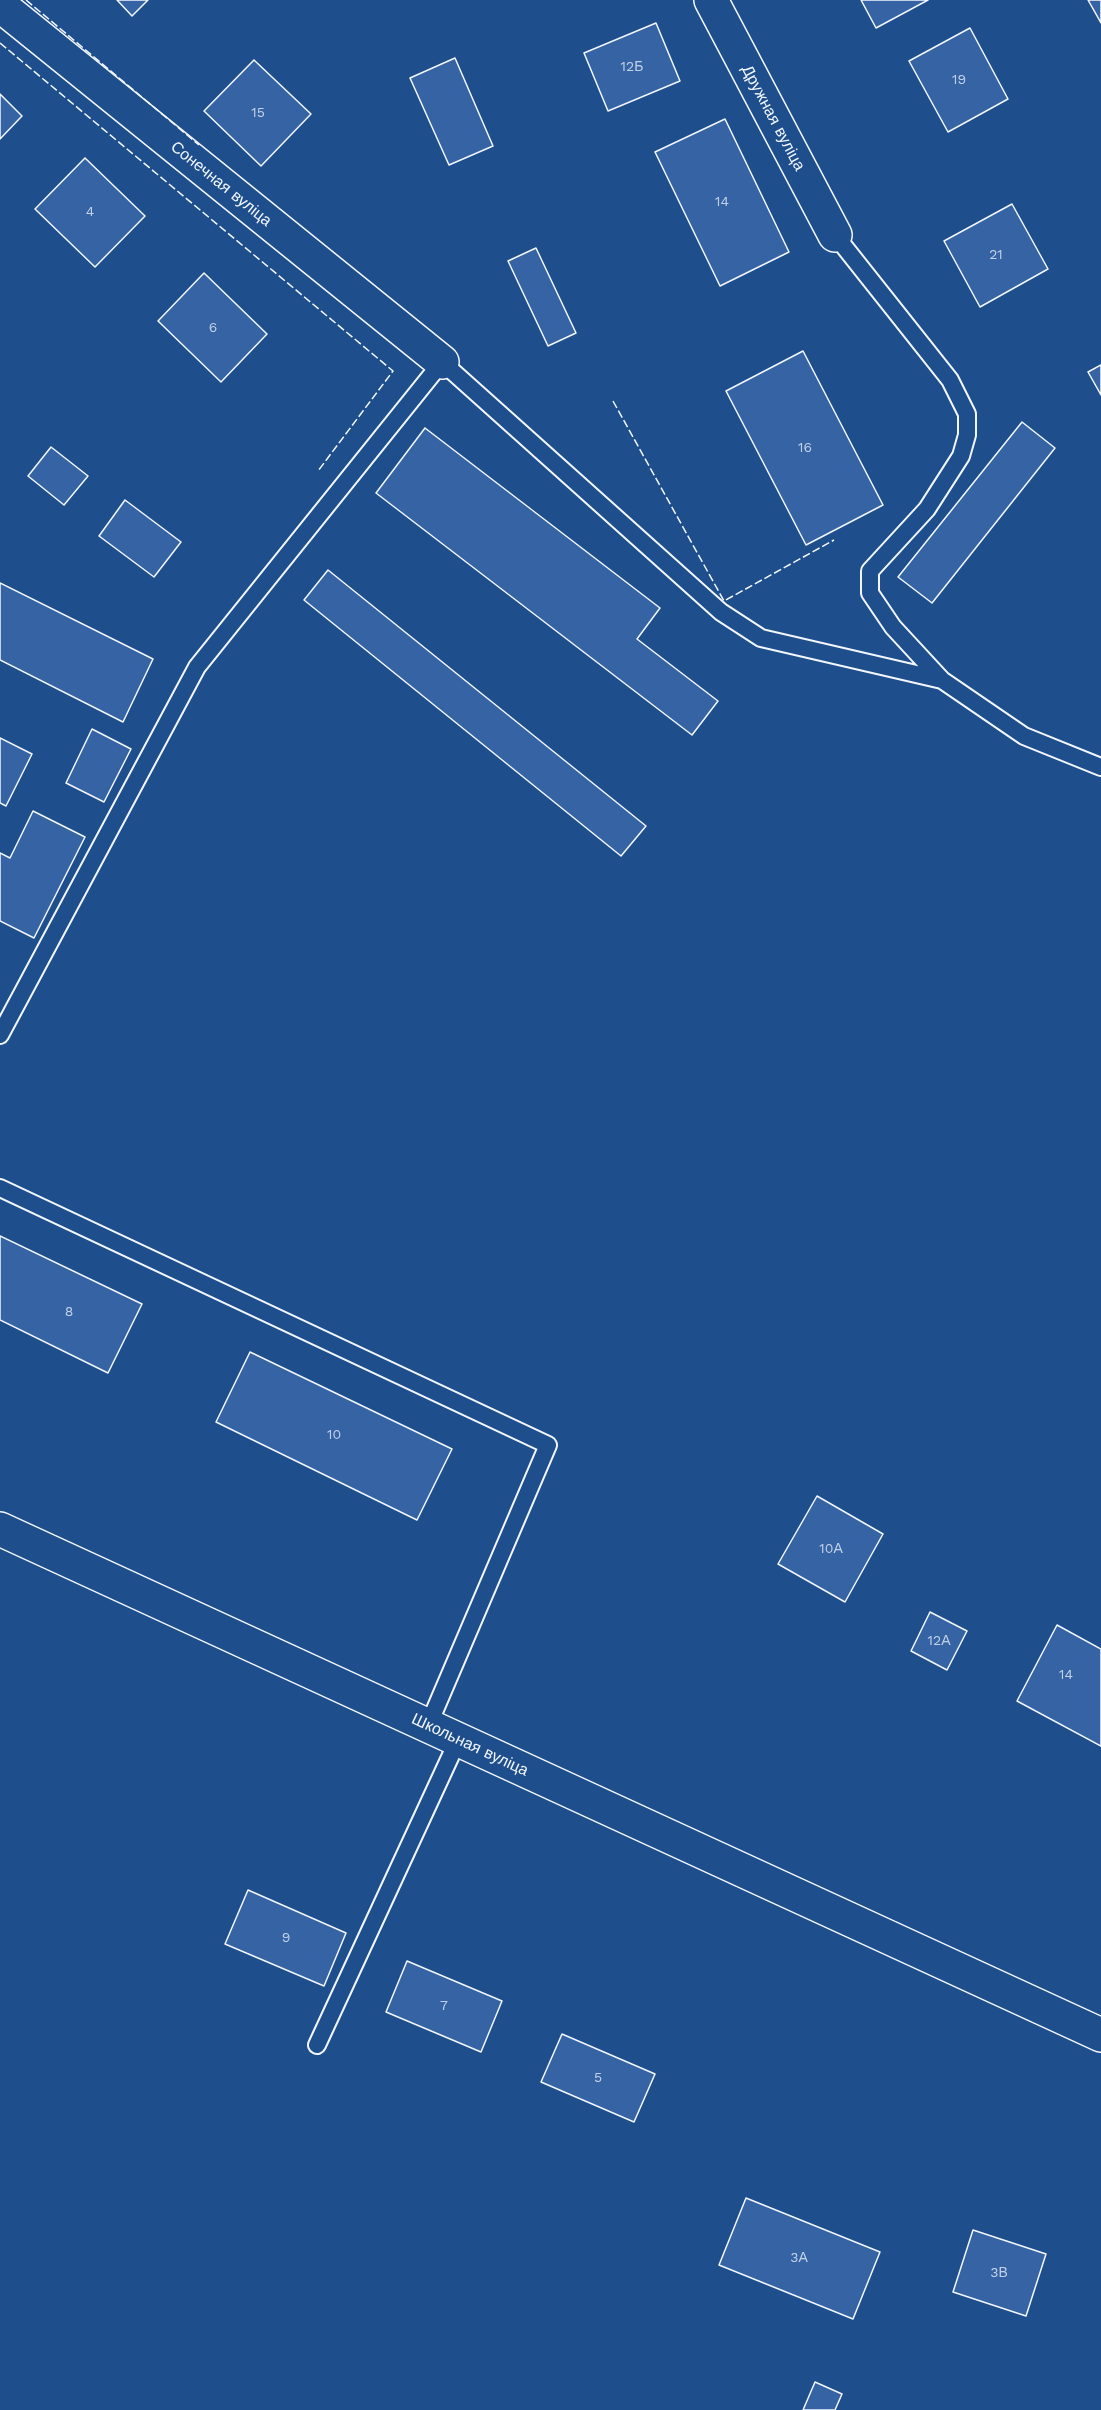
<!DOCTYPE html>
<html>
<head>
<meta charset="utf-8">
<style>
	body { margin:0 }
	canvas { display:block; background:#1f4e8c }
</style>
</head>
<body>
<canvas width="1101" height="2410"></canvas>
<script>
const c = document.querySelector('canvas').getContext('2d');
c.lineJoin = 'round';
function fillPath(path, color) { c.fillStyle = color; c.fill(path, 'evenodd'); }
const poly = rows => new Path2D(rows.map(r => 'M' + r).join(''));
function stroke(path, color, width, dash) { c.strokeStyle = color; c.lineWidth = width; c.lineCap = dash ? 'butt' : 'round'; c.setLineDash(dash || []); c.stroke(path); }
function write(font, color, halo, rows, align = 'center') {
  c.font = font + ' "Work Sans",sans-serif'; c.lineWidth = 4.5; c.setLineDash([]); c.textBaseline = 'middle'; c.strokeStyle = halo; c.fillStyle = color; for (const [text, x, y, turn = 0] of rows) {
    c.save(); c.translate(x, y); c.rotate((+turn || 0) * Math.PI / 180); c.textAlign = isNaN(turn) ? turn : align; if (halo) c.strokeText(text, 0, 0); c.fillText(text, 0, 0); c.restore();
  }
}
const building = poly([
	[117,0,148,0,132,16,117,0],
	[861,0,928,0,876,28,861,0],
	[1088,0,1101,0,1101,23,1088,0],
	[656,23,680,81,608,111,584,53,656,23],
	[970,28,1008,99,948,132,909,61,970,28],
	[455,58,493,146,449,165,410,78,455,58],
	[254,60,311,114,261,166,204,111,254,60],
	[0,94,22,116,0,139,0,94],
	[725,119,789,252,720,286,655,152,725,119],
	[85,158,145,216,95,267,35,209,85,158],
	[1012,204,1048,269,980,307,944,241,1012,204],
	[536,248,576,333,548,346,508,261,536,248],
	[204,273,267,334,221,382,158,321,204,273],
	[803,351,883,505,806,545,726,391,803,351],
	[1101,365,1101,395,1088,372,1101,365],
	[1022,422,1055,448,932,603,898,577,1022,422],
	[425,428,660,608,637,639,718,701,692,735,376,493,425,428],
	[51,447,88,476,64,505,28,476,51,447],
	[125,500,181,542,154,577,99,536,125,500],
	[328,570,646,826,621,856,304,600,328,570],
	[0,583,153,659,123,722,0,660,0,583],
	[92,729,131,749,104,802,66,783,92,729],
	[0,738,32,754,6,806,0,803,0,738],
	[33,811,85,837,34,938,0,921,0,853,10,858,33,811],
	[0,1236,142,1304,108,1373,0,1320,0,1236],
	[250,1352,452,1449,417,1520,216,1422,250,1352],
	[817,1496,883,1534,845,1602,778,1564,817,1496],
	[930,1612,967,1631,947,1670,911,1651,930,1612],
	[1057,1625,1101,1649,1101,1746,1017,1701,1057,1625],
	[248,1890,346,1933,324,1986,225,1944,248,1890],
	[407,1961,502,2001,481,2052,386,2012,407,1961],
	[562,2034,655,2074,634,2122,541,2082,562,2034],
	[746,2198,880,2252,853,2319,719,2265,746,2198],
	[973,2230,1046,2254,1026,2316,953,2292,973,2230],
	[815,2382,842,2394,835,2410,803,2410,815,2382]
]);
fillPath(building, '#3563a3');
stroke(building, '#f2f6ff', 1.5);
const lane = poly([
	[835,235,950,380,967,414,967,435,961,456,927,509,870,571,870,593,893,627,942,680],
	[0,1035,197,667,442,362,721,612,761,638,942,680,1024,736,1101,767],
	[0,1188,548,1445,428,1726],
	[317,2045,458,1740]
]);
const street = poly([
	[711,0,835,235],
	[0,5,442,362]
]);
const secondary = poly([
	[0,1529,1101,2035]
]);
stroke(lane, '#f2f6ff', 20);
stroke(street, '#f2f6ff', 36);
stroke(secondary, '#f2f6ff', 36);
stroke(lane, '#1f4e8c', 16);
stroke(street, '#1f4e8c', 33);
stroke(secondary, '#1f4e8c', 33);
stroke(poly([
	[26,0,199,145],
	[0,43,393,371,318,471],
	[613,401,724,601,834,540]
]), '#f2f6ff', 1.5, [8, 3]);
write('14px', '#c3d1e8', null, [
	["12Б",632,67],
	["19",959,80],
	["15",258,113],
	["14",722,202],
	["4",90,212],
	["21",996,255],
	["6",213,328],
	["16",805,448],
	["8",69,1312],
	["10",334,1435],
	["10А",831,1549],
	["12А",939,1641],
	["14",1066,1675],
	["9",286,1938],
	["7",444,2006],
	["5",598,2078],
	["3А",799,2258],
	["3В",999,2273]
]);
write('16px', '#f2f6ff', '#1f4e8c', [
	["Дружная вуліца",773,118,62],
	["Сонечная вуліца",221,184,39],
	["Школьная вуліца",470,1745,25]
]);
</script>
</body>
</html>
